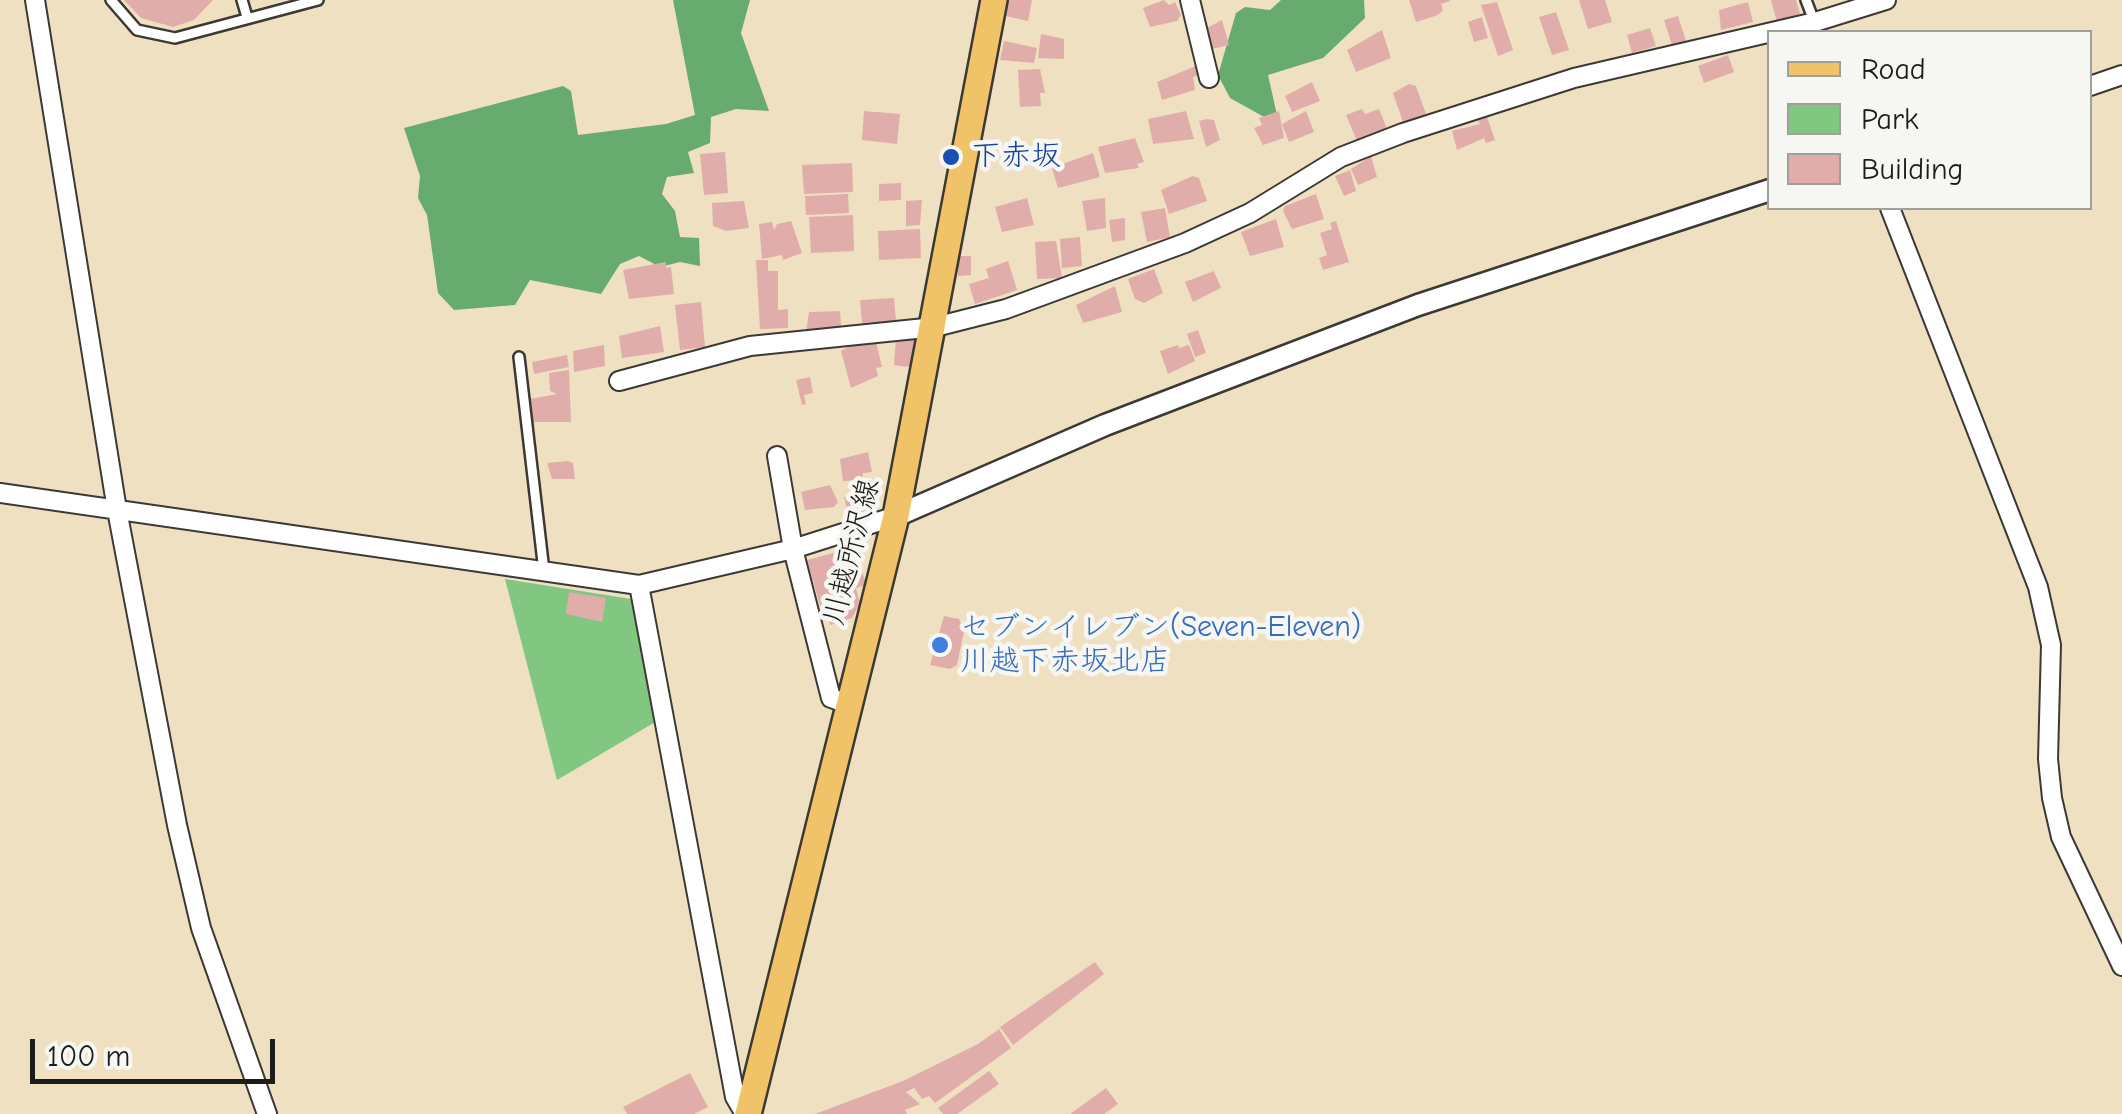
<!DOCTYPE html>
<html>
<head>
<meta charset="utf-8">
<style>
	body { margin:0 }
	#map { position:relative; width:2122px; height:1114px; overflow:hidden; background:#efe0c2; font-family:"Comic Neue",sans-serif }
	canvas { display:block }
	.legend { position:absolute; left:1767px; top:30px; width:325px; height:180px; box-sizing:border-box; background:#f6f6f2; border:2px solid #9f9f9c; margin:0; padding:12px 18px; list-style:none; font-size:30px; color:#1c1c1c }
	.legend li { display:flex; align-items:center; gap:20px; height:50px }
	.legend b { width:50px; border:2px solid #9f9f9c }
	.scale { position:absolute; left:30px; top:1039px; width:245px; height:45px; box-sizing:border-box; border:5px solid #1c1c1c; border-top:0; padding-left:12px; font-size:30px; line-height:35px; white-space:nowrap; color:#1c1c1c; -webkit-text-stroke:8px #f6f6f2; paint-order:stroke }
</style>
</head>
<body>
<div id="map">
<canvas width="2122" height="1114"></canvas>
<ul class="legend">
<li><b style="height:12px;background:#f1c369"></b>Road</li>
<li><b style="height:28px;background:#81c681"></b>Park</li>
<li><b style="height:28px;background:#e1adab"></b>Building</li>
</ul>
<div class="scale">100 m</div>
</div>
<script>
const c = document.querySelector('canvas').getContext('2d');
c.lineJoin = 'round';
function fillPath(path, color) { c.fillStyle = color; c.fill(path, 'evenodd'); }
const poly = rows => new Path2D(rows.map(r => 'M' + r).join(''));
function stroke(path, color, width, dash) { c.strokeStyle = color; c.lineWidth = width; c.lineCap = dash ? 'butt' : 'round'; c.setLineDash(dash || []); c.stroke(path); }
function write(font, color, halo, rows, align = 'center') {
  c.font = font + ' "Comic Neue","Klee One",sans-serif'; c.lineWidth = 9; c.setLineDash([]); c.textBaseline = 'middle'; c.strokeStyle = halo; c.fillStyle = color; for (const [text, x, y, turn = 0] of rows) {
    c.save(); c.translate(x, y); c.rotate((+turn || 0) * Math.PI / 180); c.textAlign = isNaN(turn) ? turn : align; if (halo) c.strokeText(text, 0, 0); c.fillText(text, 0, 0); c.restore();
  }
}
fillPath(poly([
	[505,579,631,599,657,721,557,780]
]), '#81c681');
fillPath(poly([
	[673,0,750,0,741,33,769,111,736,109,711,117,710,143,688,152,694,173,667,177,662,194,675,211,680,237,699,238,700,266,680,262,660,267,639,256,620,264,601,294,530,280,515,305,454,310,438,293,427,215,418,198,420,176,404,128,563,86,571,91,578,135,666,124,695,115],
	[1281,0,1364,0,1365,18,1323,58,1268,75,1277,115,1266,118,1230,98,1218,75,1236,13,1245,7,1270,10]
]), '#68ab6f');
fillPath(poly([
	[124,0,213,0,194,20,173,27,141,18],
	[1004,0,1032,0,1028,21,1001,15],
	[1164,0,1169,5,1175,2,1181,15,1177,21,1150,27,1143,8],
	[1409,0,1450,0,1450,1,1441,4,1443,10,1438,15,1416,22],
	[1579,0,1605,0,1612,22,1588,29],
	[1771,0,1796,0,1800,14,1777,22],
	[1497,2,1513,50,1498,56,1481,5],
	[1748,2,1753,22,1721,30,1719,10],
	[1556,12,1569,50,1552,55,1539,17],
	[1678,16,1686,41,1672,45,1664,20],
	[1482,17,1488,38,1474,42,1468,22],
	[1222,20,1229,45,1207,50,1201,31],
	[1650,28,1656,46,1632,53,1627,35],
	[1382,30,1391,58,1356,72,1347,50],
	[1041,34,1064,39,1064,59,1038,58],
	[1004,41,1037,48,1034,63,1000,60],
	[1728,55,1734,72,1704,83,1698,66],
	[1198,65,1202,74,1193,77,1195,90,1162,100,1157,82],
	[1040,69,1045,93,1040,93,1041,106,1020,107,1018,70],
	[1312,82,1320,101,1292,112,1285,96],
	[1409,84,1416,86,1426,114,1403,122,1393,93],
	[1362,109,1365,114,1379,109,1387,129,1357,141,1346,115],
	[864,111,900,114,897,144,862,140],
	[1186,111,1194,139,1153,144,1148,119],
	[1279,111,1284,138,1263,145,1254,128,1262,125,1259,118],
	[1306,111,1314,132,1289,142,1282,124],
	[1487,117,1495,140,1486,143,1484,138,1457,150,1452,131,1480,124,1478,120],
	[1207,119,1214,120,1220,140,1206,147,1199,121],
	[1135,138,1144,162,1137,164,1139,168,1105,173,1098,147],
	[725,152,728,193,704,195,700,154],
	[1093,153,1100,177,1058,188,1052,168],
	[1371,156,1377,177,1358,185,1351,169],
	[852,163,853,192,804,194,802,165],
	[1350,170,1356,191,1344,196,1335,176],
	[1193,176,1199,178,1207,201,1169,214,1161,190],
	[901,183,901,200,879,201,879,184],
	[848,194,849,213,806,215,805,196],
	[1316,194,1324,219,1292,229,1283,211,1285,206],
	[1027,198,1034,225,1002,232,995,207],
	[1105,198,1106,228,1087,231,1082,201],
	[922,200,920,225,906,226,906,201],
	[744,201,749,228,726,231,713,226,712,203],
	[1165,208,1170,237,1147,242,1141,212],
	[853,215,854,251,811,253,809,217],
	[1125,218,1125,240,1112,242,1109,220],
	[1276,219,1284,247,1250,256,1241,232],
	[791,221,802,253,783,260,782,255,762,259,759,224,772,222,774,230,777,224],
	[1336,221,1349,262,1323,270,1319,258,1327,255,1320,233,1332,229,1330,223],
	[920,229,921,258,879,260,878,231],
	[1080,237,1082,266,1062,268,1060,239],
	[1056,241,1062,278,1037,279,1035,242],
	[958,256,971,256,971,275,958,276],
	[756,260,768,260,768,271,778,271,778,310,788,309,788,328,760,329],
	[1008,261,1017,290,975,304,969,284,989,278,986,269],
	[666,262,666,268,671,267,674,294,629,299,623,270],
	[1154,269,1163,293,1144,303,1135,299,1128,279],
	[1214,271,1221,288,1193,302,1185,282],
	[1115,286,1122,312,1083,323,1076,305],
	[894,298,896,321,862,323,860,300],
	[701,302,705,347,680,350,675,305],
	[840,311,841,327,836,327,836,332,806,331,809,312],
	[660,326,664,352,622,358,619,336],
	[1198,330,1206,353,1195,357,1187,334],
	[922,334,917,368,894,365,896,337],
	[859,341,860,346,876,342,882,367,876,368,878,376,851,388,841,351],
	[604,345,605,366,574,372,573,351],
	[1178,345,1179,348,1189,345,1195,361,1168,374,1160,351],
	[567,355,569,367,534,374,532,362],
	[569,370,571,422,532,422,530,399,557,394,550,391,549,373],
	[810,377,813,393,804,395,806,404,802,405,796,380],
	[868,452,872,472,863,473,862,480,843,481,840,459],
	[568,461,573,463,575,479,552,479,547,463],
	[830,485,838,502,834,507,805,510,801,492],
	[858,494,859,499,869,497,874,516,850,522,844,497],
	[855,547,866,585,856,588,860,603,852,618,830,625,828,618,824,619,807,560],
	[569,592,606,598,602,622,566,614],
	[944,616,959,619,964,631,957,665,950,669,930,665],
	[1095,962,1104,974,1013,1045,1000,1027],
	[999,1029,1011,1048,935,1103,929,1096,922,1099,914,1088,906,1092,920,1104,905,1110,907,1114,815,1114,903,1081,978,1044],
	[989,1071,999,1084,957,1114,943,1114,938,1108],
	[690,1073,708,1107,694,1114,627,1114,623,1107],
	[1106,1088,1118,1104,1104,1114,1070,1114]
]), '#e1adab');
const service = poly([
	[111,0,137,30,175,38,318,0],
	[242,0,247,17],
	[1806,0,1814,21],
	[519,357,544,571]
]);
const minor = poly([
	[35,0,117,510,177,825,201,928,267,1114],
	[1190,0,1209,78],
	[2090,86,2122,75],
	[1890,208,2038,587,2051,645,2048,759,2052,798,2061,837,2122,966],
	[619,381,750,346,935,327,1006,309,1185,243,1250,213,1341,157,1403,133,1574,78,1815,22,1886,0],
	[777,456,793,549,831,698,848,704],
	[0,493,639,585,793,549,896,516],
	[639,585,735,1097,745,1114]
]);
const tertiary = poly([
	[896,516,1105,425,1418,305,1770,190]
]);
const primary = poly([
	[748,1114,896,516,994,0]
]);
stroke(service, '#3c3935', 14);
stroke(minor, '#3c3935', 22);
stroke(tertiary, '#3c3935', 25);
stroke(primary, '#3c3935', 30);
stroke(service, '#fff', 9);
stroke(minor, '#fff', 18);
stroke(tertiary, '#fff', 20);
stroke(primary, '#f1c369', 25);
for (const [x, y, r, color] of [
	[951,157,10,"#1a4fb4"],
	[940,645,10,"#3f7fe0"]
]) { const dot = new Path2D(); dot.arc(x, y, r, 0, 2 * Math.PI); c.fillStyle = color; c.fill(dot); stroke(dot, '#f6f6f2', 4); }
write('30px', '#164399', '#f6f6f2', [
	["下赤坂",971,157]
], 'left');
write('30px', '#1c1c1c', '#f6f6f2', [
	["川越所沢線",852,552,-76]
]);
write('30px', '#366cbe', '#f6f6f2', [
	["セブンイレブン(Seven-Eleven)",960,628],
	["川越下赤坂北店",960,662]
], 'left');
</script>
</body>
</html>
